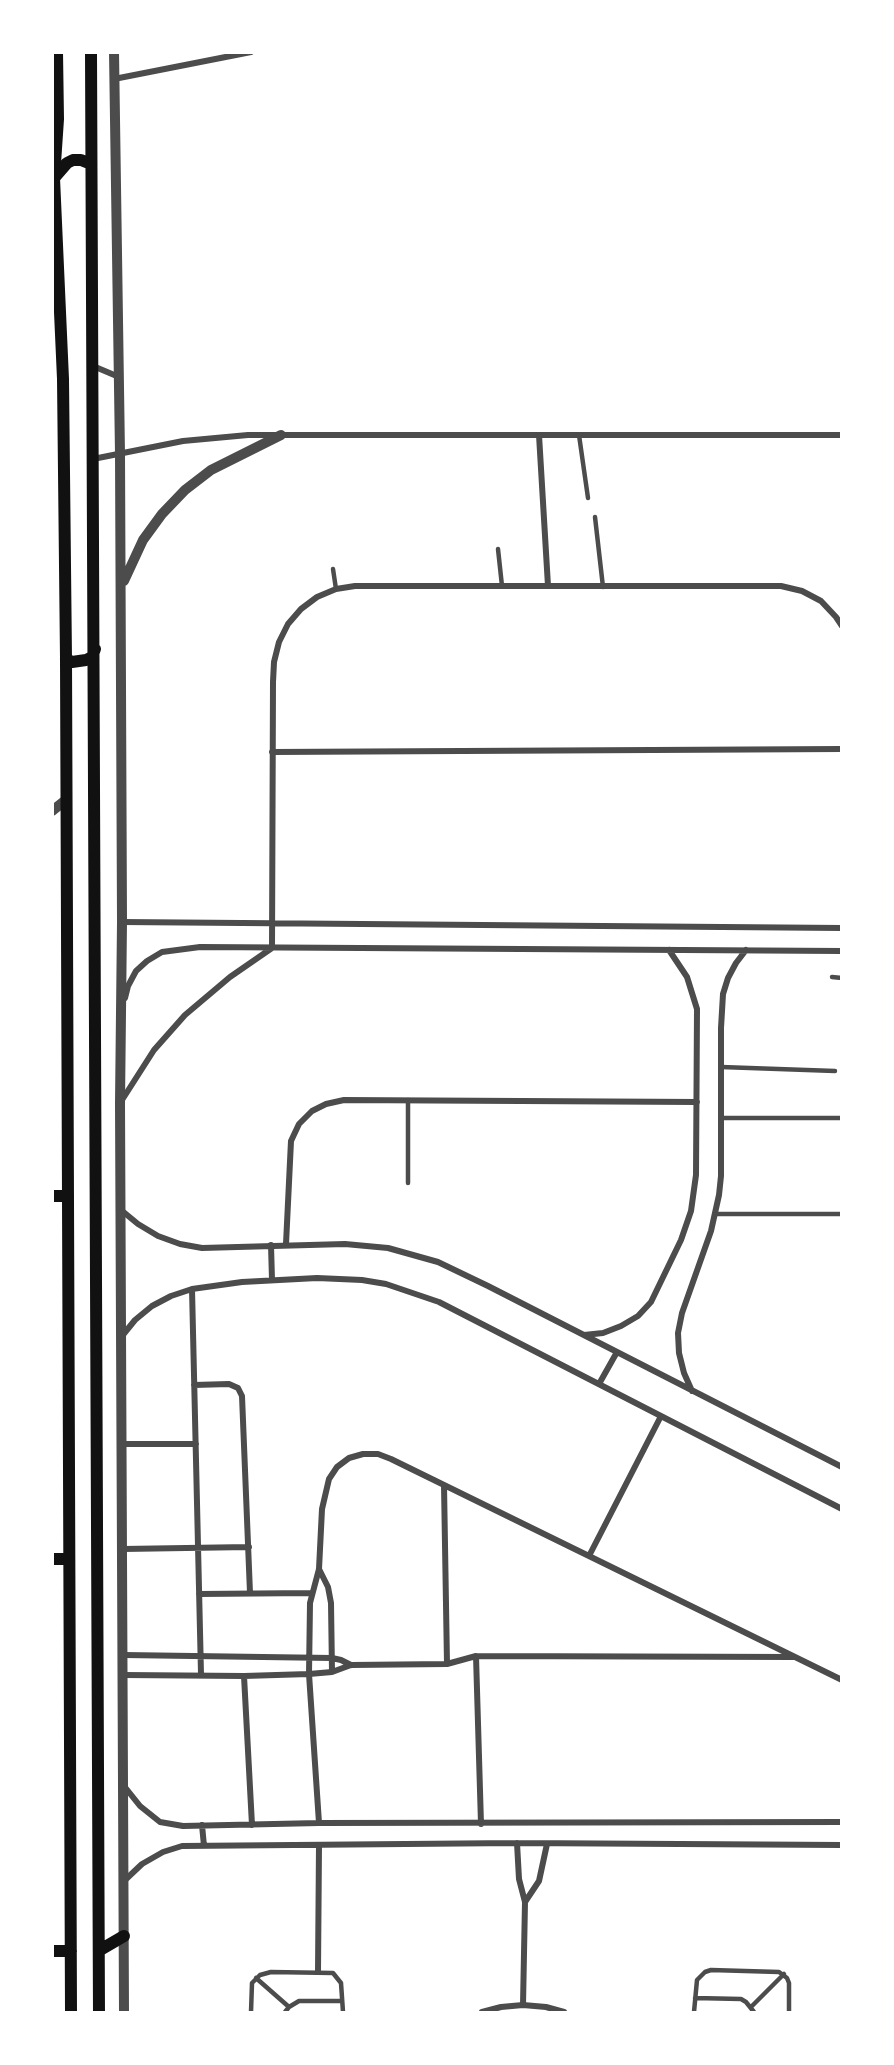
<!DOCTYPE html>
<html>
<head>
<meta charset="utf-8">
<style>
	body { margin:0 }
	#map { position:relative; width:894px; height:2065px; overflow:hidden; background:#fff; font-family:"Roboto Condensed",sans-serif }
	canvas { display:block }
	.frame { position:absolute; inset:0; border:54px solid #fff; pointer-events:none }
</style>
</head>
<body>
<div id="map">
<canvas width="894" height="2065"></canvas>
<div class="frame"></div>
</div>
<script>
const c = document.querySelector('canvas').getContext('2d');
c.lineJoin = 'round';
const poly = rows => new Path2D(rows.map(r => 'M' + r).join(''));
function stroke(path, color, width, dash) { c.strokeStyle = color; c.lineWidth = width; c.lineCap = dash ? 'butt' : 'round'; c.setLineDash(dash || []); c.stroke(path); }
stroke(poly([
	[579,435,588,498],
	[595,517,603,587],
	[498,549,502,586],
	[333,569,336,589],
	[832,977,842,978],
	[721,1067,835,1071],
	[408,1100,408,1183],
	[721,1118,842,1118],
	[716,1214,842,1214],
	[256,1978,289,2007],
	[695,1998,741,1999,746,2002,754,2012],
	[751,2007,784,1974],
	[251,2012,252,1983,260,1975,271,1972,333,1973,341,1983,343,2012],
	[285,2012,289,2007,299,2001,342,2001],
	[694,2012,697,1980,705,1972,711,1970,779,1972,787,1978,789,1983,789,2012]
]), '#4c4c4c', 4.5);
stroke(poly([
	[114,79,251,52],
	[93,366,119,377],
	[539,435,548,586],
	[93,459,183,441,248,435,842,435],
	[272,752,842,749],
	[122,922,842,928],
	[125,998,128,986,136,971,147,961,162,952,200,947,842,951],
	[122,1100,154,1050,185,1015,230,977,272,948,273,682,274,662,279,642,288,624,301,609,317,597,336,589,355,586,781,586,802,591,821,601,836,617,842,626],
	[121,1210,138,1224,158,1236,180,1244,202,1248,345,1244,388,1248,438,1262,488,1286,842,1467],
	[286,1244,291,1141,299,1124,312,1111,326,1104,344,1100,697,1102],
	[271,1245,272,1280],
	[192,1289,201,1674],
	[584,1335,603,1333,621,1326,638,1316,651,1302,681,1240,691,1211,696,1175,697,1009,687,977,669,950],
	[122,1336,135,1320,152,1306,171,1296,192,1289,242,1282,317,1278,362,1280,386,1284,439,1302,842,1509],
	[599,1384,617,1352],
	[194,1385,229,1384,238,1388,242,1396,250,1593],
	[692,1391,684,1373,679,1353,678,1333,682,1313,711,1231,719,1195,721,1176,721,1028,723,994,728,978,736,963,746,950],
	[122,1444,196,1444],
	[444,1485,447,1664],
	[123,1549,249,1547],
	[589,1556,661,1416],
	[319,1569,328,1587,331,1603,332,1672],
	[199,1594,312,1593],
	[124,1655,332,1658,341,1660,351,1665],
	[476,1656,481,1824],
	[124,1675,244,1676,309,1674,332,1672,351,1665,447,1664,476,1656,793,1657],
	[244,1676,252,1825],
	[124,1786,140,1806,160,1822,183,1826,319,1823,842,1822],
	[319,1823,309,1674,310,1603,319,1569,322,1509,329,1479,337,1467,349,1458,363,1454,378,1454,391,1459,842,1680],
	[202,1825,204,1846],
	[517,1843,519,1879,525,1902,523,2005],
	[124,1881,142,1864,163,1852,182,1846,517,1843,842,1845],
	[525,1902,539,1881,547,1844],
	[318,1972,319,1845],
	[482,2012,501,2007,523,2005,546,2007,564,2012]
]), '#4c4c4c', 6);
stroke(poly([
	[114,52,120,454,122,922,120,1103,124,2012],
	[124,581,143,540,162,514,185,490,211,470,281,435],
	[52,811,67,799]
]), '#4c4c4c', 10);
stroke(poly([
	[57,52,58,119,54,178,63,379,66,659,71,2012],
	[91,52,99,2012],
	[54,178,67,163,73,160,81,160,91,164],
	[66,659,72,662,86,660,92,657,95,649],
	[52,1196,68,1196],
	[52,1559,69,1559],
	[100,1950,124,1936],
	[52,1951,71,1951]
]), '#111', 12);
</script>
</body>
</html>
